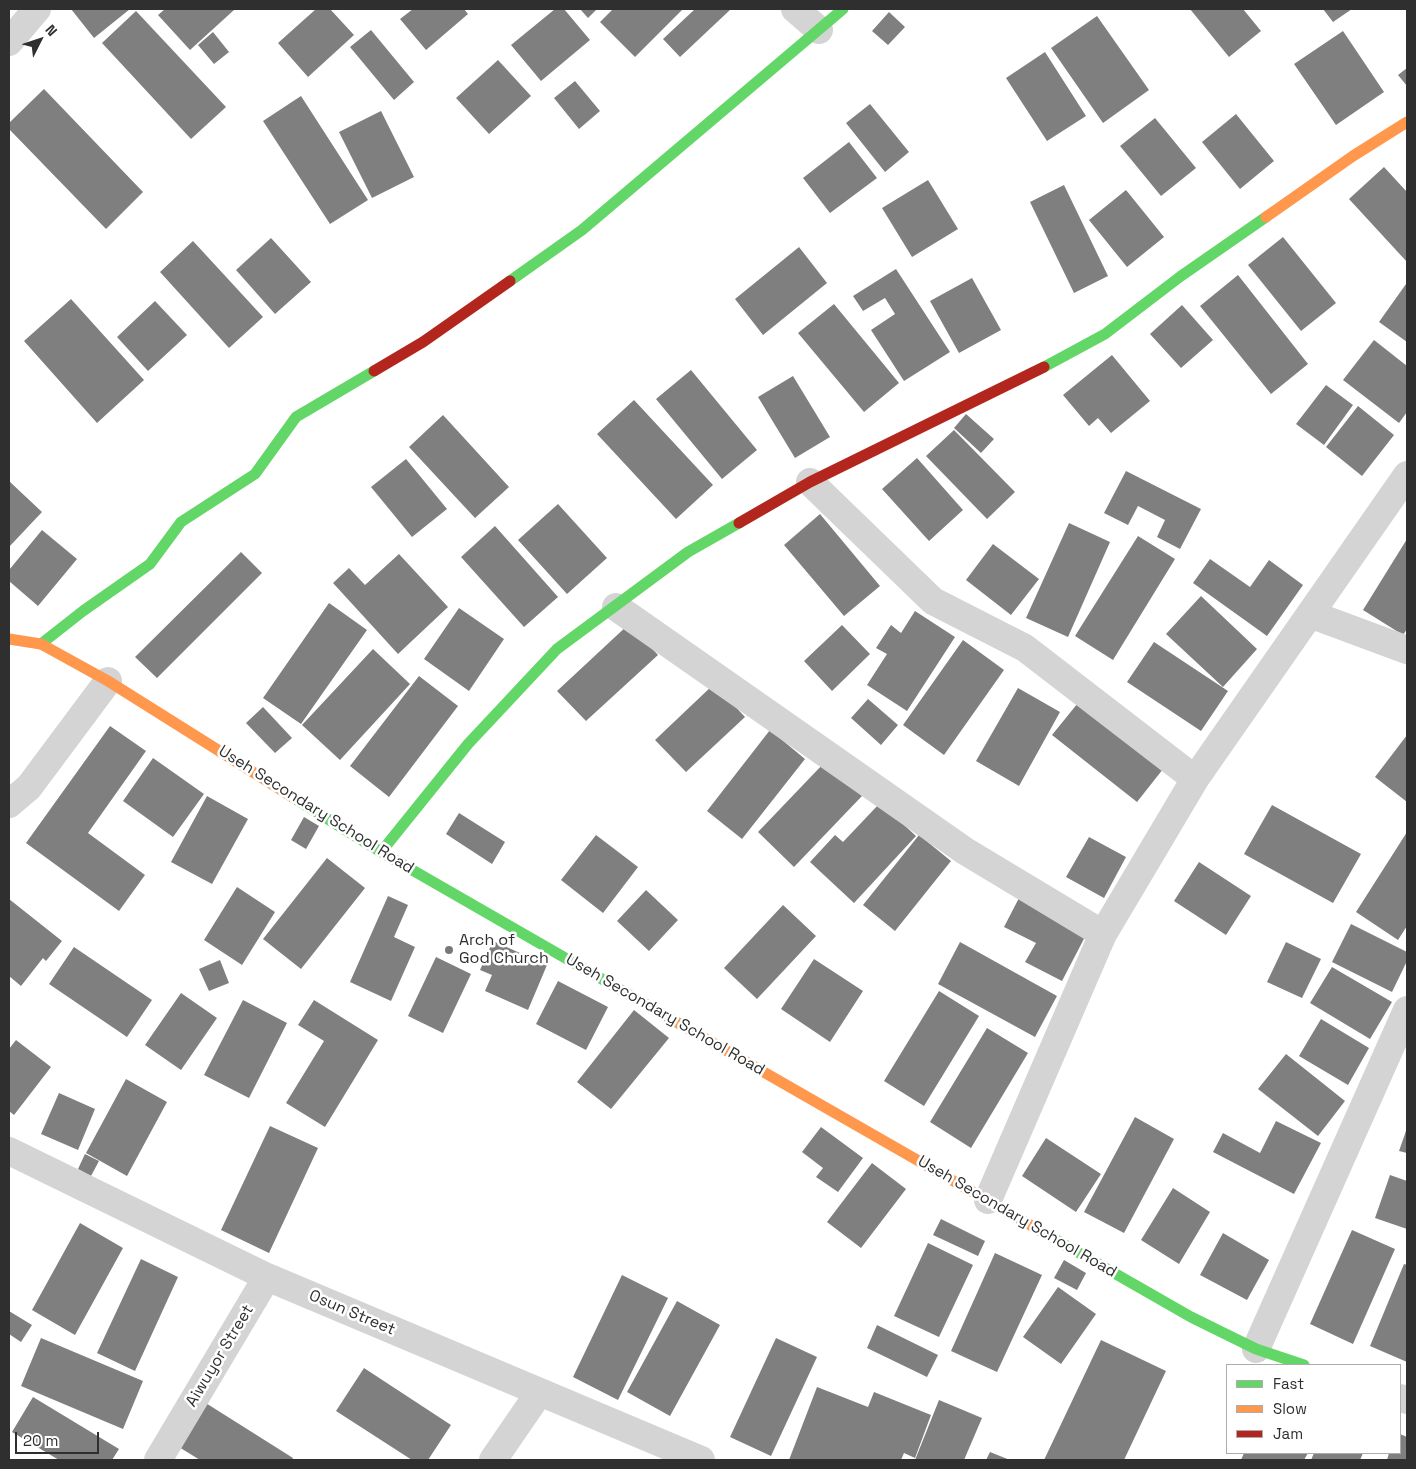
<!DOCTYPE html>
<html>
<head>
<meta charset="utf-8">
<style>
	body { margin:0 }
	#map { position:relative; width:1416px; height:1469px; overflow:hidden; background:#fff; font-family:"Space Grotesk",sans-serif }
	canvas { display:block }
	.frame { position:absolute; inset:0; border:10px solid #2f2f2f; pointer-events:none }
	.legend { position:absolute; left:1226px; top:1364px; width:175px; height:90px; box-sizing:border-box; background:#fff; border:1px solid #acacac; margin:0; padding:6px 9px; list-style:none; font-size:15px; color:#2f2f2f }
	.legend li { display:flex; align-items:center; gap:10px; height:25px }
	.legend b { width:25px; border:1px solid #acacac }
	.north { position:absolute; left:15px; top:15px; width:50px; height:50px; -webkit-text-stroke:4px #fff; paint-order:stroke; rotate:49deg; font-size:14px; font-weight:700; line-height:20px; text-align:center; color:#2f2f2f }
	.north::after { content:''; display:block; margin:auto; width:18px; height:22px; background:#2f2f2f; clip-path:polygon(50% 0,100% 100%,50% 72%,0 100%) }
	.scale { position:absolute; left:15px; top:1432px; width:84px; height:22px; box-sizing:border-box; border:2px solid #2f2f2f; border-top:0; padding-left:6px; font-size:15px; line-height:18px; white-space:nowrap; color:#2f2f2f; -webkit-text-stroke:4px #fff; paint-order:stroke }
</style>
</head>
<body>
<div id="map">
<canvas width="1416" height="1469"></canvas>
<div class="frame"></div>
<ul class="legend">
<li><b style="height:6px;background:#63d668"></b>Fast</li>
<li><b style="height:6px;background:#ff974d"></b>Slow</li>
<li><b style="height:6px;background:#b3261e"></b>Jam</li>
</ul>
<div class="north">N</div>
<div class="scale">20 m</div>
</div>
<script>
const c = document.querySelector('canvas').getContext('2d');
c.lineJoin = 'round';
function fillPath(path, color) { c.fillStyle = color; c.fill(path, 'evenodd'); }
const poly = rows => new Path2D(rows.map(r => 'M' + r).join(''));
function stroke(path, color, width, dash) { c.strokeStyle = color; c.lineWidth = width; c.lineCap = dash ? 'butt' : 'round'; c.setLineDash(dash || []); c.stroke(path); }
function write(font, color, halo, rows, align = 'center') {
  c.font = font + ' "Space Grotesk",sans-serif'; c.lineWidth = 5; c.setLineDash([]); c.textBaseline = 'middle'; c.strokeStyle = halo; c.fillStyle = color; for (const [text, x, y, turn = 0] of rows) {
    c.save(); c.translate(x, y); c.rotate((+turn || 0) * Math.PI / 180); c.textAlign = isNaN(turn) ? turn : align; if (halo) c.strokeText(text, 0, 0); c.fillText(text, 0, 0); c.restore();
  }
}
fillPath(poly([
	[71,9,130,9,94,38],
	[165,9,233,9,234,10,190,50,158,15],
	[316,9,330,9,354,35,308,77,278,43],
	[413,9,464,9,468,14,426,50,400,19],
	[555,9,564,9,590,40,541,81,511,45],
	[580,9,597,9,588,18],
	[613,9,683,9,635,57,600,22],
	[695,9,731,9,680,57,663,39],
	[1190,9,1243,9,1261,31,1229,57],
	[1323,9,1352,9,1333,22],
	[136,11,226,107,191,139,102,43],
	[889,12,905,27,888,45,872,31],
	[1097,16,1149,90,1103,123,1051,48],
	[371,30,414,82,394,100,350,47],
	[1343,31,1384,92,1336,125,1294,64],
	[213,32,229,52,214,64,198,45],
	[1045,52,1086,116,1047,141,1006,78],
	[498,60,531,96,489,134,456,98],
	[1407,68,1407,86,1398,75],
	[575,81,600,111,579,129,554,98],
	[44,89,143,192,106,229,9,129,9,123],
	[301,96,368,200,330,224,263,121],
	[870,104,909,152,885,172,846,123],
	[381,111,414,177,372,198,339,132],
	[1236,114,1274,161,1240,189,1202,142],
	[1155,118,1196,168,1161,196,1120,146],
	[849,142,877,178,830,213,803,178],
	[1384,167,1407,192,1407,262,1349,199],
	[928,180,958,229,912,257,882,208],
	[1064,185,1108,276,1074,293,1030,202],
	[1126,190,1164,237,1127,267,1089,220],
	[1283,237,1336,303,1301,331,1248,265],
	[271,238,311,282,275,314,236,270],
	[193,241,263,317,229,348,160,272],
	[799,247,827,283,763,335,735,299],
	[896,269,950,352,904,381,871,330,895,314,885,298,863,311,853,296],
	[1238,275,1308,364,1271,394,1200,306],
	[972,278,1001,330,959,353,930,301],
	[1406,284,1407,284,1407,342,1379,322],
	[71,299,144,380,97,423,24,341],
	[155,301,187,335,148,371,117,337],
	[834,304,899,383,864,412,798,333],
	[1182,305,1213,340,1181,368,1150,334],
	[1374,340,1407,366,1407,412,1399,423,1343,380],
	[1112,355,1150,401,1111,433,1098,418,1089,426,1063,395],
	[691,370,757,450,722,479,656,399],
	[793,376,830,437,795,458,758,397],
	[1326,385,1353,405,1324,445,1296,424],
	[634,400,713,485,676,519,597,434],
	[1358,406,1394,435,1362,476,1326,447],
	[966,414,994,439,981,453,954,428],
	[443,415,509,487,475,518,409,447],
	[954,430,1015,492,987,519,926,456],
	[917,458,963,510,929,541,882,489],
	[406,459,447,509,412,537,371,487],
	[1126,471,1201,509,1180,549,1157,537,1165,520,1138,506,1128,525,1104,513],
	[9,481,42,512,9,547],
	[558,504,607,558,567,594,518,540],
	[820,514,880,586,844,616,784,545],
	[1069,523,1110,542,1068,637,1026,618],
	[495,526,558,597,524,627,461,557],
	[42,530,77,559,38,606,9,581,9,570],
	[1138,536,1175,559,1113,660,1075,636],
	[1407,539,1407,629,1403,635,1363,610],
	[993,544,1039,579,1011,615,966,580],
	[241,552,262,573,157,678,135,657],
	[399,554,448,607,398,654,333,583,349,568,365,585],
	[1210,559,1250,587,1269,560,1303,585,1267,636,1193,583],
	[1201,596,1257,649,1223,687,1166,634],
	[329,603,367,630,301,724,263,698],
	[459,608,504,639,469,691,424,659],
	[915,611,955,637,907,711,867,685,887,654,876,648,891,625,901,633],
	[629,624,658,655,586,721,557,691],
	[842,625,870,654,832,691,804,661],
	[963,640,1004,670,944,755,903,725],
	[1154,642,1228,691,1201,731,1127,682],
	[373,649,410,684,340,760,302,725],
	[419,676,458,706,389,797,350,766],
	[714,684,745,717,686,772,655,740],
	[1018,688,1060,712,1019,786,976,761],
	[1082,698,1167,764,1137,802,1052,735],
	[868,699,898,725,881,745,851,718],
	[263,707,292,738,275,753,246,723],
	[110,726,146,751,88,833,145,875,119,911,26,843],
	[770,730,805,759,742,839,707,811],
	[1407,735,1407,802,1375,777],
	[153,758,204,794,173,837,123,801],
	[825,762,862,796,794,867,758,832],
	[207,796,248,819,212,884,171,862],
	[880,803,916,836,854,903,810,862,835,835,843,842],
	[1272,805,1361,854,1333,903,1244,854],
	[459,813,505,842,492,864,446,834],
	[304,817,319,826,306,849,291,840],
	[1407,832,1407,926,1398,940,1356,912],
	[596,835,638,867,603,913,561,880],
	[919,835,951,861,895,931,863,905],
	[1089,837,1126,857,1104,898,1066,877],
	[327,858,365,888,301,969,263,939],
	[1199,862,1251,896,1226,935,1174,901],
	[237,887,275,912,242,965,204,940],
	[646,890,678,920,649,951,617,921],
	[388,896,408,905,394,937,415,947,391,1001,350,982],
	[1019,898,1087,933,1062,981,1025,962,1036,943,1004,927],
	[9,899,62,941,46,961,43,958,21,986,9,976],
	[783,905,816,936,757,999,724,968],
	[1351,924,1407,952,1407,961,1392,992,1332,962],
	[493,941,547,965,528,1010,485,991,492,975,480,970],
	[960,942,1057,996,1035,1037,938,984],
	[1286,942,1321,959,1302,998,1267,982],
	[74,947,152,1000,127,1037,49,984],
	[436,957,471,974,443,1033,408,1016],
	[814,959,863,991,830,1042,781,1009],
	[220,960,229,983,209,991,199,969],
	[1332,967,1392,1002,1370,1039,1310,1003],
	[558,981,608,1007,586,1050,536,1024],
	[939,991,979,1016,924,1106,884,1081],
	[181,993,217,1018,181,1070,145,1045],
	[243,1000,287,1023,249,1098,204,1075],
	[314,1000,378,1040,325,1127,286,1103,324,1041,298,1025],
	[634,1010,669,1038,611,1109,577,1082],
	[1321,1019,1369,1048,1348,1085,1299,1056],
	[987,1028,1028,1053,971,1148,930,1122],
	[16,1040,51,1067,14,1115,9,1111,9,1049],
	[1286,1054,1345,1101,1318,1136,1258,1089],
	[126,1079,167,1102,127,1176,86,1153],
	[59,1093,95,1109,78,1150,41,1134],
	[1135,1117,1174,1139,1124,1233,1084,1212],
	[1276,1121,1321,1143,1294,1194,1213,1152,1223,1133,1260,1153],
	[270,1126,318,1148,269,1253,221,1230],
	[821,1127,863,1158,838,1192,816,1177,823,1168,802,1152],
	[1407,1128,1407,1153,1399,1151],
	[1046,1138,1101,1174,1076,1212,1022,1176],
	[85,1154,99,1161,91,1176,78,1169],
	[872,1163,906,1189,861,1248,827,1222],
	[1390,1175,1407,1181,1407,1229,1375,1218],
	[1173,1188,1210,1212,1179,1264,1141,1240],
	[941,1219,985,1241,978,1256,933,1235],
	[80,1223,123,1248,75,1335,32,1310],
	[1352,1230,1395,1249,1353,1344,1310,1324],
	[1223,1233,1269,1260,1247,1300,1200,1275],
	[928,1243,973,1265,939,1337,894,1316],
	[995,1253,1042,1275,997,1372,951,1351],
	[141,1259,178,1277,135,1371,97,1353],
	[1064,1260,1086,1273,1077,1290,1054,1278],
	[1404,1264,1407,1265,1407,1362,1370,1346],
	[622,1275,668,1298,618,1400,573,1377],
	[1058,1287,1096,1314,1061,1364,1023,1337],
	[677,1301,720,1325,670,1416,627,1392],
	[9,1311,32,1325,21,1342,9,1334],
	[877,1325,938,1355,927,1377,867,1348],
	[41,1338,143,1381,123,1429,21,1386],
	[776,1338,817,1357,771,1456,730,1437],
	[1101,1340,1166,1371,1124,1460,1044,1460],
	[364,1368,451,1425,428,1460,412,1460,336,1411],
	[817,1387,868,1407,874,1392,931,1415,915,1458,904,1453,901,1460,789,1460],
	[33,1397,119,1449,112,1460,59,1460,12,1432],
	[201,1400,293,1458,292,1460,200,1460,174,1444],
	[939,1400,982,1418,964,1460,915,1460],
	[1400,1434,1407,1437,1407,1460,1387,1460,1389,1453,1400,1453],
	[990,1452,1010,1460,986,1460],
	[1244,1453,1308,1453,1304,1460,1241,1460],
	[1314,1453,1363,1453,1360,1460,1311,1460]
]), '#7f7f7f');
stroke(poly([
	[795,9,819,30],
	[9,42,37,9],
	[810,482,933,601,1025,648,1195,779],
	[616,607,965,851,1103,934],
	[1310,614,1407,650],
	[9,804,29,787,108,681],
	[9,1151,267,1277,701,1460],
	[988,1200,1103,934,1195,779,1407,475],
	[1256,1349,1407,1010],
	[1400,1398,1407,1400],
	[158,1460,267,1277],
	[493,1460,539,1393]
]), '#d4d4d4', 28);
stroke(poly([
	[510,281,582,230,843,9],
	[1044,367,1105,334,1181,276,1266,217],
	[41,644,83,611,150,564,181,522,255,474,296,417,374,371],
	[291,796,381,852,680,1024],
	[381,852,468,744,557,649,688,552,739,523],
	[1039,1230,1191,1317,1256,1349,1304,1365]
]), '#63d668', 11);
stroke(poly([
	[1266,217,1353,156,1407,122],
	[9,639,41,644,108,681,291,796],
	[680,1024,1039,1230]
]), '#ff974d', 11);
stroke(poly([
	[374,371,423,342,510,281],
	[739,523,810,482,1044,367]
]), '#b3261e', 11);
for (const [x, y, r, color] of [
	[449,950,5,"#787878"]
]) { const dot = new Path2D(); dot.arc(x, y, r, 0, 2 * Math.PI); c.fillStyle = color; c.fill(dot); stroke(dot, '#fff', 2); }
write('16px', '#2f2f2f', '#fff', [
	["Useh Secondary School Road",316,810,32],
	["Useh Secondary School Road",665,1015,30],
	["Useh Secondary School Road",1017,1217,30],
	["Osun Street",352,1313,23],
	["Aiwuyor Street",220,1356,-59]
]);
write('16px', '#2f2f2f', '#fff', [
	["Arch of",459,941],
	["God Church",459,959]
], 'left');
</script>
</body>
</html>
